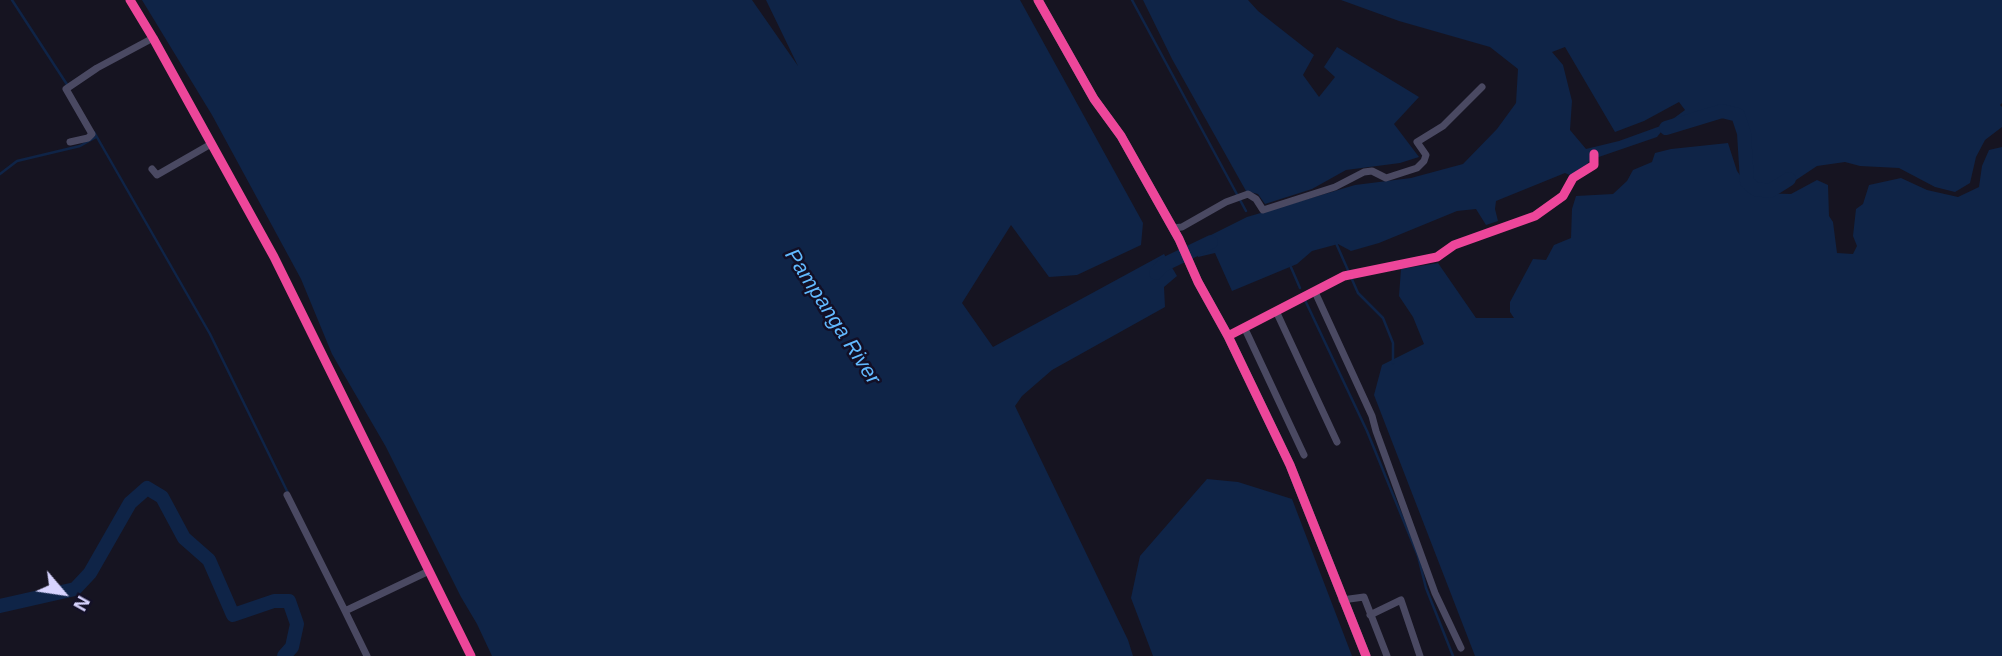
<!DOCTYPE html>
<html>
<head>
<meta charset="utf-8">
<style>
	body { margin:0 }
	#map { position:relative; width:2002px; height:656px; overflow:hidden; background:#161421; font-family:Arial,sans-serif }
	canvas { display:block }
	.north { position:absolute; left:28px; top:558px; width:70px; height:70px; -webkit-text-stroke:5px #120f26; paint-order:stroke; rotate:119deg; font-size:19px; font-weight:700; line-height:28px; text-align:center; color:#d8d4ff }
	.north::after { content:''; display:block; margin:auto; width:24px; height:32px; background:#d8d4ff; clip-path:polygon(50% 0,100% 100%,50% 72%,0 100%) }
</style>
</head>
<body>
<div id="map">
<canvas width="2002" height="656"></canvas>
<div class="north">N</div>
</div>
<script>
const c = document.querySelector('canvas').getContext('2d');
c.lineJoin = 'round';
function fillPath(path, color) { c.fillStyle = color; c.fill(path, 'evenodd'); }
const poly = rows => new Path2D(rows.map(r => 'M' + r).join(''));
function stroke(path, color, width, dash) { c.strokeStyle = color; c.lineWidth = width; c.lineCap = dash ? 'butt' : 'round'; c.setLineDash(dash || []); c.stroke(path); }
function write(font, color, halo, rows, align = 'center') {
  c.font = font + ' Arial,sans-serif'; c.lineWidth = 5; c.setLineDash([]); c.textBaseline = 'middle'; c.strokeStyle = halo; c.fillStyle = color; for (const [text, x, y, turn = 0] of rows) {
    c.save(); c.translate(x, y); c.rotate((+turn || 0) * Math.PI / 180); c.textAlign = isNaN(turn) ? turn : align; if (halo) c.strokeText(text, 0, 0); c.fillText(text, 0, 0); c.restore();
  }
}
fillPath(poly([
	[142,0,752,0,798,66,766,0,1020,0,1143,223,1141,245,1077,275,1049,277,1011,225,962,303,993,347,1164,254,1177,276,1164,287,1165,307,1052,370,1022,396,1015,406,1128,640,1133,656,492,656,477,624,461,597,386,447,332,354,301,279,212,115],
	[1143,0,1248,0,1258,11,1314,55,1303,75,1319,97,1335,77,1324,67,1337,47,1419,97,1394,124,1419,157,1400,163,1346,170,1312,189,1265,204,1258,194,1246,191,1172,59],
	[1341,0,2002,0,2002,103,2000,105,2002,107,2002,127,1985,140,1976,157,1970,183,1955,192,1935,187,1899,168,1860,166,1845,162,1817,166,1790,184,1763,191,1746,180,1746,139,1742,114,1725,107,1693,116,1661,132,1657,137,1590,160,1582,172,1572,176,1565,173,1496,201,1495,209,1498,221,1486,225,1476,209,1457,211,1379,243,1351,251,1338,244,1312,251,1297,264,1232,291,1215,253,1198,257,1193,244,1247,217,1355,185,1411,178,1463,164,1497,129,1516,103,1518,69,1490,47,1399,21],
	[1565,47,1615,132,1644,121,1679,102,1685,110,1666,124,1619,141,1586,149,1570,130,1572,101,1563,65,1552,52],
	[1728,143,1737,171,1753,193,1791,194,1817,180,1828,185,1829,216,1833,222,1837,253,1853,254,1857,246,1853,236,1856,209,1863,204,1869,185,1901,178,1927,190,1958,197,1979,187,1982,166,1989,150,2002,147,2002,656,1475,656,1374,395,1382,365,1424,344,1413,317,1399,296,1401,269,1438,263,1476,318,1514,318,1510,312,1510,302,1533,259,1546,260,1554,245,1571,238,1572,209,1576,196,1613,194,1627,181,1633,170,1652,162,1655,153,1671,149],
	[1207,479,1238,482,1292,499,1352,656,1153,656,1131,598,1140,556]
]), '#0f2447');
stroke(poly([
	[12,0,68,86],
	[1132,0,1246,211],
	[94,132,210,334,288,493],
	[0,174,17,161,80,146,96,137],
	[1336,243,1358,293,1383,318,1393,343,1393,363],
	[1290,265,1300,288],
	[1304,298,1367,431,1418,556,1426,588,1453,656]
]), '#0f2447', 2.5);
stroke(poly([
	[1666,128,1722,111,1738,115,1744,133,1747,182,1755,189,1770,191,1789,179],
	[1156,273,1163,265,1211,242],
	[0,606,75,589,90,573,130,503,147,488,162,497,184,538,209,560,233,615,274,601,289,601,297,624,292,647,284,656]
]), '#0f2447', 14);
stroke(poly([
	[130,0,153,38,274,257,471,656],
	[70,142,88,138,92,134,66,89,97,68,153,38],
	[152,169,157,175,211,144],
	[1173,228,1182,227,1226,202,1248,194,1256,199,1263,210,1335,187,1364,172,1372,171,1386,178,1417,168,1424,161,1426,155,1417,142,1443,126,1482,87],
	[1315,292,1372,416,1376,431,1435,593,1461,648],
	[1276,311,1337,442],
	[1245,329,1304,455],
	[1228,336,1344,276,1437,257,1454,245,1535,216,1563,196,1573,178,1594,165,1594,154],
	[287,495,345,611],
	[1342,600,1364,597,1387,656],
	[1370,615,1401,600,1420,656],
	[367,656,345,611,429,571]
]), '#4a4962', 7);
stroke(poly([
	[1038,0,1094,99,1121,136,1179,239,1198,282,1228,336,1290,465,1366,656]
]), '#4a4962', 9);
stroke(poly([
	[130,0,153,38,274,257,471,656],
	[1038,0,1094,99,1121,136,1179,239,1198,282,1228,336,1290,465,1366,656],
	[1228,336,1344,276,1437,257,1454,245,1535,216,1563,196,1573,178,1594,165,1594,154]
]), '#ed469a', 9);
write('italic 21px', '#62baff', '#120f26', [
	["Pampanga River",832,317,57]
]);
</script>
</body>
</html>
